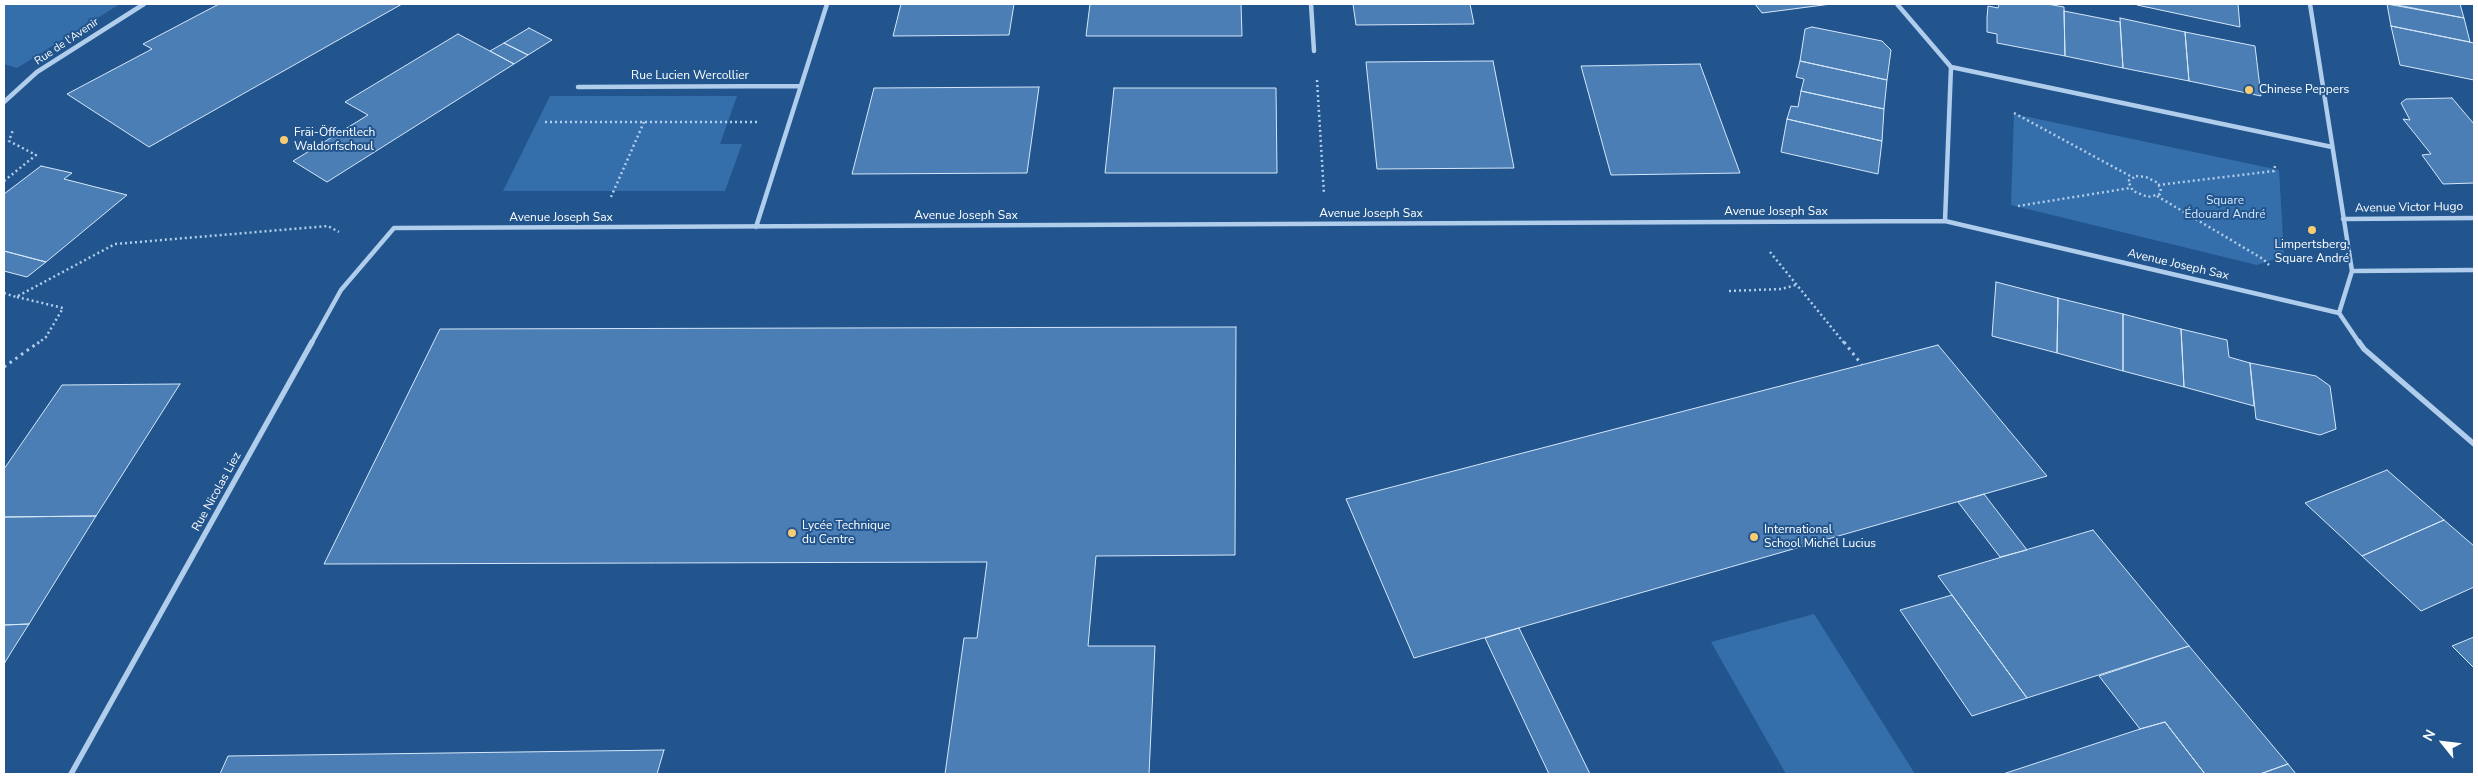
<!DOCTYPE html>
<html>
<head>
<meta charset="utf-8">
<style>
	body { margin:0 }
	#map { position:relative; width:2478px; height:778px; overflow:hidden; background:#22558d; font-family:"Nunito Sans",sans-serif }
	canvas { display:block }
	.frame { position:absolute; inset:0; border:5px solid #fff; pointer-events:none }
	.north { position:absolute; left:2418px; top:718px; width:50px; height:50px; -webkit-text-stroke:4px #22558d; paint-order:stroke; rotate:299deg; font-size:14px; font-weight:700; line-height:20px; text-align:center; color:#fff }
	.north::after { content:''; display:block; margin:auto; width:18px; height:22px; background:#fff; clip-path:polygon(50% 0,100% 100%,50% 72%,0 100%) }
</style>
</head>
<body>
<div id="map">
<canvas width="2478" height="778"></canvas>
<div class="frame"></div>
<div class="north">N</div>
</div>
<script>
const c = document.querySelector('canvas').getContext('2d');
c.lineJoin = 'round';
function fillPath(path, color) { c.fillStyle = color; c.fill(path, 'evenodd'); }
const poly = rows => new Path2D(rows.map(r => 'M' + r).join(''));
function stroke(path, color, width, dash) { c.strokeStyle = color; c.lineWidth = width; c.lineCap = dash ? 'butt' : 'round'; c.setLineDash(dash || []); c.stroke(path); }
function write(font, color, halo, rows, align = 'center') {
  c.font = font + ' "Nunito Sans",sans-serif'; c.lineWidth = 4; c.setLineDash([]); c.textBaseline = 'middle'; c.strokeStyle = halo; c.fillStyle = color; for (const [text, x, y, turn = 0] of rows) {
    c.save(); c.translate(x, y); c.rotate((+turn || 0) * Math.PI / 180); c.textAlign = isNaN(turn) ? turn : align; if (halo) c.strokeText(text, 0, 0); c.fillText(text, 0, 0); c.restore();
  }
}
fillPath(poly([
	[4,4,120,4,17,68,4,64],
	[550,96,737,96,720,144,742,144,725,191,503,191],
	[2014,114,2279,170,2284,256,2257,265,2011,205],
	[1814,614,1915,774,1786,774,1711,642]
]), '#356fab');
const building = poly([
	[219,4,402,4,149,147,67,94,152,49,143,44,219,4],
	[901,4,1014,4,1009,35,893,36,901,4],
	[1090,4,1241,4,1242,36,1086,36,1090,4],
	[1353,4,1470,4,1474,24,1356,25,1353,4],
	[1755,4,1831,4,1762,13,1755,4],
	[1999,4,2047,4,2064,7,2065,56,1997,43,1997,34,1987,32,1987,18,1988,6,1998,8,1999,4],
	[2137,4,2238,4,2240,27,2137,5,2137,4],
	[2387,4,2464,18,2470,42,2391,26,2387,4],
	[2392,4,2460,4,2464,18,2392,4],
	[2064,11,2120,22,2123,68,2065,56,2064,11],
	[2120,18,2185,32,2189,81,2123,68,2120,18],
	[2391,26,2474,43,2474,80,2400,65,2391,26],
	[1812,27,1882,41,1891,50,1887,80,1800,61,1805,29,1812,27],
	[529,28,552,40,528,55,504,43,529,28],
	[2185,32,2255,46,2261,96,2189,81,2185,32],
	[458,34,514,64,327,182,293,161,368,115,345,102,458,34],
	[504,43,528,55,514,64,490,51,504,43],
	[1493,61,1514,168,1377,169,1366,62,1493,61],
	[1800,61,1887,80,1884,109,1801,91,1804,79,1796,77,1800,61],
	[1700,64,1740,173,1611,175,1581,66,1700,64],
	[1039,87,1027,173,852,174,874,88,1039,87],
	[1114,88,1276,88,1277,173,1105,173,1114,88],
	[1801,91,1884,109,1882,141,1787,119,1791,106,1798,107,1801,91],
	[2452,98,2474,124,2474,183,2443,184,2422,155,2431,154,2403,119,2410,120,2401,103,2406,99,2452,98],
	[1787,119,1882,141,1878,174,1781,152,1787,119],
	[41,166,72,173,64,179,127,195,46,262,4,251,4,194,41,166],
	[4,251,46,262,27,277,4,271,4,251],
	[1996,282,2058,298,2057,353,1992,336,1996,282],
	[2058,298,2123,314,2123,371,2057,353,2058,298],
	[2123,314,2181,329,2184,387,2123,371,2123,314],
	[1236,327,1235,555,1096,556,1088,646,1155,646,1149,774,945,774,964,638,977,638,987,562,324,564,440,329,1236,327],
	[2181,329,2227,340,2229,357,2250,363,2254,406,2184,387,2181,329],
	[1938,345,2047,476,1414,658,1346,499,1938,345],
	[2250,363,2316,376,2330,386,2336,429,2320,435,2256,419,2250,363],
	[180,384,96,516,4,517,4,469,62,385,180,384],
	[2387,470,2444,520,2362,556,2305,503,2387,470],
	[1984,494,2027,550,2000,557,1958,502,1984,494],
	[96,516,29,624,4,625,4,517,96,516],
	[2444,520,2474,546,2474,587,2421,611,2362,556,2444,520],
	[2093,530,2189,646,2027,698,1938,576,2093,530],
	[1952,595,2027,698,1972,716,1900,610,1952,595],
	[29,624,10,654,4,664,4,625,29,624],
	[1519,628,1590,774,1549,774,1485,638,1519,628],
	[2474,637,2474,668,2452,646,2474,637],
	[2189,646,2288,764,2260,774,2205,774,2165,722,2140,729,2099,676,2189,646],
	[2165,722,2205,774,2003,774,2140,729,2165,722],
	[664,750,657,774,220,774,228,756,664,750],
	[2288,764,2296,774,2260,774,2288,764]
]);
fillPath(building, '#4b7eb4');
stroke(building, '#d5e7f9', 1);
stroke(poly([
	[1317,80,1324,194],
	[2014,113,2132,177],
	[545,122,757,122],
	[2136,176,2146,177,2156,182,2161,188,2160,194,2148,197,2133,191,2128,181,2136,176],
	[4,181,36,155,9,141,13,130],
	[2158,185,2274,171,2275,166],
	[2157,196,2263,259,2269,265],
	[611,197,644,122],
	[2018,206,2130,188],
	[1770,252,1845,344],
	[1729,291,1781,289,1796,285],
	[4,293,16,297,115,244,328,226,339,232],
	[17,297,63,308,46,337,37,344]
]), '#b0cdec', 2.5, [2, 3]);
stroke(poly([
	[1844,342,1862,365],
	[4,367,39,342]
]), '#b0cdec', 3, [2.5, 4.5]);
stroke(poly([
	[1311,4,1314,51],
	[1897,4,1951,67],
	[2310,4,2352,271,2339,313],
	[1951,67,2332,147],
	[578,87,801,86],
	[4,102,37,72,144,4],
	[2343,219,2474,218],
	[1945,221,1951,67],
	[756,227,827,4],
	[2352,271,2474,270],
	[2339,313,2360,344],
	[311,344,341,290,394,228,1945,221,2339,313]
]), '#b0cdec', 4.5);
stroke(poly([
	[2359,342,2364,349,2474,444],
	[71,774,312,342]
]), '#b0cdec', 5.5);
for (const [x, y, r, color] of [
	[2249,90,5,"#f8cc72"],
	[284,140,5,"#f8cc72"],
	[2312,230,5,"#f8cc72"],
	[792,533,5,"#f8cc72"],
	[1754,537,5,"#f8cc72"]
]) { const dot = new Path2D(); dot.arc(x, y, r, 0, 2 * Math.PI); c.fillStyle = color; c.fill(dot); stroke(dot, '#22558d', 2); }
write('11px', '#fff', '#22558d', [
	["Rue de l'Avenir",67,42,-34]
]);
write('12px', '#fff', '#22558d', [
	["Rue Lucien Wercollier",690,76],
	["Avenue Victor Hugo",2409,208,-1],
	["Avenue Joseph Sax",1776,212],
	["Avenue Joseph Sax",1371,214],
	["Avenue Joseph Sax",966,216],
	["Avenue Joseph Sax",561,218],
	["Avenue Joseph Sax",2178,265,13],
	["Rue Nicolas Liez",217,492,-61]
]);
write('12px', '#fff', '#22558d', [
	["Chinese Peppers",2259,90],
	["Fräi-Öffentlech",294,133],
	["Waldorfschoul",294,147],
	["Limpertsberg,",2312,245,"center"],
	["Square André",2312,259,"center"],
	["Lycée Technique",802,526],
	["du Centre",802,540],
	["International",1764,530],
	["School Michel Lucius",1764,544]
], 'left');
write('12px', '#d5e7f9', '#22558d', [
	["Square",2225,201],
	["Édouard André",2225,215]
]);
</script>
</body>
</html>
